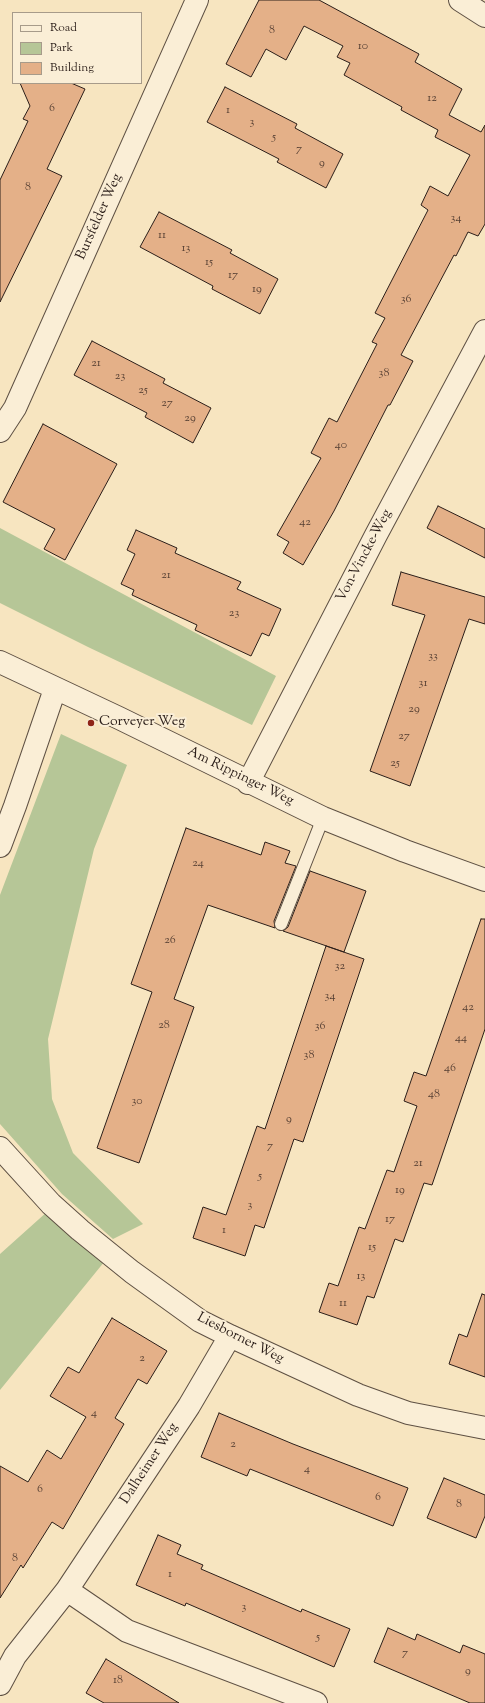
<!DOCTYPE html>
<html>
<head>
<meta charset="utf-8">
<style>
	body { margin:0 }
	#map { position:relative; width:485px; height:1703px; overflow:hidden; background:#f7e5c0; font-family:"Sorts Mill Goudy",serif }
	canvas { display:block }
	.legend { position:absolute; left:12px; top:12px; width:130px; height:72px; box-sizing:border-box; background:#faeed6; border:1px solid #a79b8a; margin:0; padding:5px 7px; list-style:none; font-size:12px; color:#2b1e19 }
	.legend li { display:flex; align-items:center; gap:8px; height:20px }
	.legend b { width:20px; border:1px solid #a79b8a }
</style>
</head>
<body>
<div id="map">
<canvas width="485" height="1703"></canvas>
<ul class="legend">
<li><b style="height:5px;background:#faeed6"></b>Road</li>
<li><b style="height:11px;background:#b6c697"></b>Park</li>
<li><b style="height:11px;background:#e4b088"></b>Building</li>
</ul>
</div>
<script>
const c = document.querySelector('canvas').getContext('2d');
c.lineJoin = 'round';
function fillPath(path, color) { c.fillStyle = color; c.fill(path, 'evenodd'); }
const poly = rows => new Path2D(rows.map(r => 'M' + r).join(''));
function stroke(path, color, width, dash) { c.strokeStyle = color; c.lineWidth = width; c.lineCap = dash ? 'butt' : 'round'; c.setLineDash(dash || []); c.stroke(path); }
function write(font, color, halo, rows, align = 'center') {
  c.font = font + ' "Sorts Mill Goudy",serif'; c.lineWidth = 4; c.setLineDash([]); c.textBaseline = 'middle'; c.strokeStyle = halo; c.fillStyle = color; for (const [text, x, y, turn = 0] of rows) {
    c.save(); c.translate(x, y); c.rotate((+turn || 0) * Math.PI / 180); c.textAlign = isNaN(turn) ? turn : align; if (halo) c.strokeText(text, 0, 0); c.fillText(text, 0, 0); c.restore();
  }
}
fillPath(poly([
	[0,528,276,676,252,725,88,647,0,603],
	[61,734,127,765,94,849,48,1039,52,1099,73,1153,143,1224,113,1239,62,1194,0,1124,0,895],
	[48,1211,109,1256,0,1390,0,1254]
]), '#b6c697');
const building = poly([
	[259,0,319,0,419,54,415,62,462,89,449,115,481,132,485,125,485,224,478,236,468,232,456,256,454,255,401,355,413,361,390,405,388,405,334,511,303,565,283,553,289,542,277,535,321,458,311,453,329,418,337,422,377,344,372,342,385,318,375,313,428,210,421,205,430,186,448,196,470,155,435,137,438,130,401,110,402,107,344,75,350,63,337,57,343,46,304,26,286,60,266,49,251,77,226,64,259,0],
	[20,83,71,83,85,89,47,169,62,176,0,302,0,180,28,121,23,119,30,106,20,83],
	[225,87,297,124,295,128,343,154,326,188,277,162,279,159,207,122,225,87],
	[159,212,232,250,230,253,278,279,260,314,212,289,213,286,140,247,159,212],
	[92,341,165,379,163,383,211,408,193,443,145,417,147,413,74,375,92,341],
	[43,424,117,464,65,560,44,549,55,529,3,502,43,424],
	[438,506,485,529,485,558,427,528,438,506],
	[136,530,177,548,175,553,241,582,237,589,281,609,269,636,262,633,251,656,195,630,197,625,132,595,134,590,121,584,135,554,127,550,136,530],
	[401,572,485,597,485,624,469,619,410,786,370,771,425,615,392,605,401,572],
	[186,828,261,855,265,842,290,851,285,863,296,866,274,921,275,928,208,905,174,999,194,1007,139,1163,97,1148,152,992,131,984,186,828],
	[310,871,366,891,344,952,283,931,288,927,310,871],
	[481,919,485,919,485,1029,432,1185,424,1183,403,1242,395,1239,374,1298,367,1296,357,1325,319,1312,329,1283,338,1286,359,1227,365,1229,387,1170,394,1172,417,1106,404,1101,414,1072,426,1076,481,919],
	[326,946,364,959,303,1142,294,1139,264,1228,255,1225,245,1256,193,1238,203,1207,226,1215,257,1126,265,1129,326,946],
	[482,1294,485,1295,485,1377,449,1364,459,1334,467,1337,482,1294],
	[112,1318,167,1351,147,1384,138,1379,115,1418,124,1424,63,1529,52,1522,23,1568,21,1565,0,1598,0,1466,28,1482,47,1450,61,1459,86,1417,50,1396,68,1367,79,1373,112,1318],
	[219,1413,293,1444,408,1488,393,1526,250,1469,247,1476,201,1457,219,1413],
	[444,1478,485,1495,485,1516,476,1538,427,1518,444,1478],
	[158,1535,181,1545,177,1554,203,1565,201,1569,301,1612,302,1609,350,1629,334,1667,186,1603,185,1606,136,1585,158,1535],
	[388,1628,415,1640,417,1634,460,1653,463,1645,485,1654,485,1703,470,1703,374,1662,388,1628],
	[106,1659,179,1703,104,1703,86,1693,106,1659]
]);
fillPath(building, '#e4b088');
stroke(building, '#2b1e19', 1);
const service = poly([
	[281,924,323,818]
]);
const minor = poly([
	[460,0,485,16],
	[0,431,15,408,197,0],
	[0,662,119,718,323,818,405,851,485,880],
	[248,783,376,535,485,331],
	[0,846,15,806,55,689],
	[0,1148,51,1204,80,1230,132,1272,200,1321,230,1336,358,1395,408,1413,485,1428],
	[67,1590,127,1631,316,1703],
	[0,1684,15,1656,67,1590,189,1406,230,1336]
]);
stroke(service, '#5e5043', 14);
stroke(minor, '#5e5043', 24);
stroke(service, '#faeed6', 12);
stroke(minor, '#faeed6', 22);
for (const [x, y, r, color] of [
	[91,723,4,"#8f2418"]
]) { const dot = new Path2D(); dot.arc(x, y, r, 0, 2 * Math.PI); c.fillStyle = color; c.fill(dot); stroke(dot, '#faeed6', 1.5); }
write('12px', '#594235', null, [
	["8",272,31],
	["10",363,47],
	["12",432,99],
	["6",52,109],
	["1",228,111],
	["3",252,123],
	["5",274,138],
	["7",299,150],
	["9",322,164],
	["8",28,188],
	["34",456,219],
	["11",162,236],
	["13",186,249],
	["15",209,263],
	["17",233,276],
	["19",257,290],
	["36",406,300],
	["21",96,364],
	["38",384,374],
	["23",120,377],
	["25",143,391],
	["27",167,404],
	["29",190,419],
	["40",341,446],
	["42",305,523],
	["21",166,576],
	["23",234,614],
	["33",433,657],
	["31",423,684],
	["29",414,710],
	["27",404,737],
	["25",395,764],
	["24",198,864],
	["26",170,941],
	["32",340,967],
	["34",330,997],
	["42",468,1008],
	["28",164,1026],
	["36",320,1027],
	["44",461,1039],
	["38",309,1056],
	["46",450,1069],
	["48",434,1095],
	["30",137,1102],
	["9",289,1120],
	["7",270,1147],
	["21",418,1164],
	["5",260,1177],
	["19",400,1191],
	["3",250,1206],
	["17",390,1220],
	["1",224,1231],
	["15",372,1248],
	["13",361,1277],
	["11",343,1304],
	["2",142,1359],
	["4",94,1414],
	["2",233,1445],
	["4",307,1470],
	["6",40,1490],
	["6",378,1498],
	["8",459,1505],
	["8",15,1559],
	["1",170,1575],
	["3",244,1608],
	["5",318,1638],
	["7",405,1654],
	["9",468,1672],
	["18",118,1681]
]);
write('14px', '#2b1e19', '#faeed6', [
	["Bursfelder Weg",100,217,-66],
	["Von-Vincke-Weg",365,556,-62],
	["Am Rippinger Weg",240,777,26],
	["Liesborner Weg",240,1339,27],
	["Dalheimer Weg",150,1464,-57]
]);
write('14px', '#2b1e19', '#faeed6', [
	["Corveyer Weg",99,723]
], 'left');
</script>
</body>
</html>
